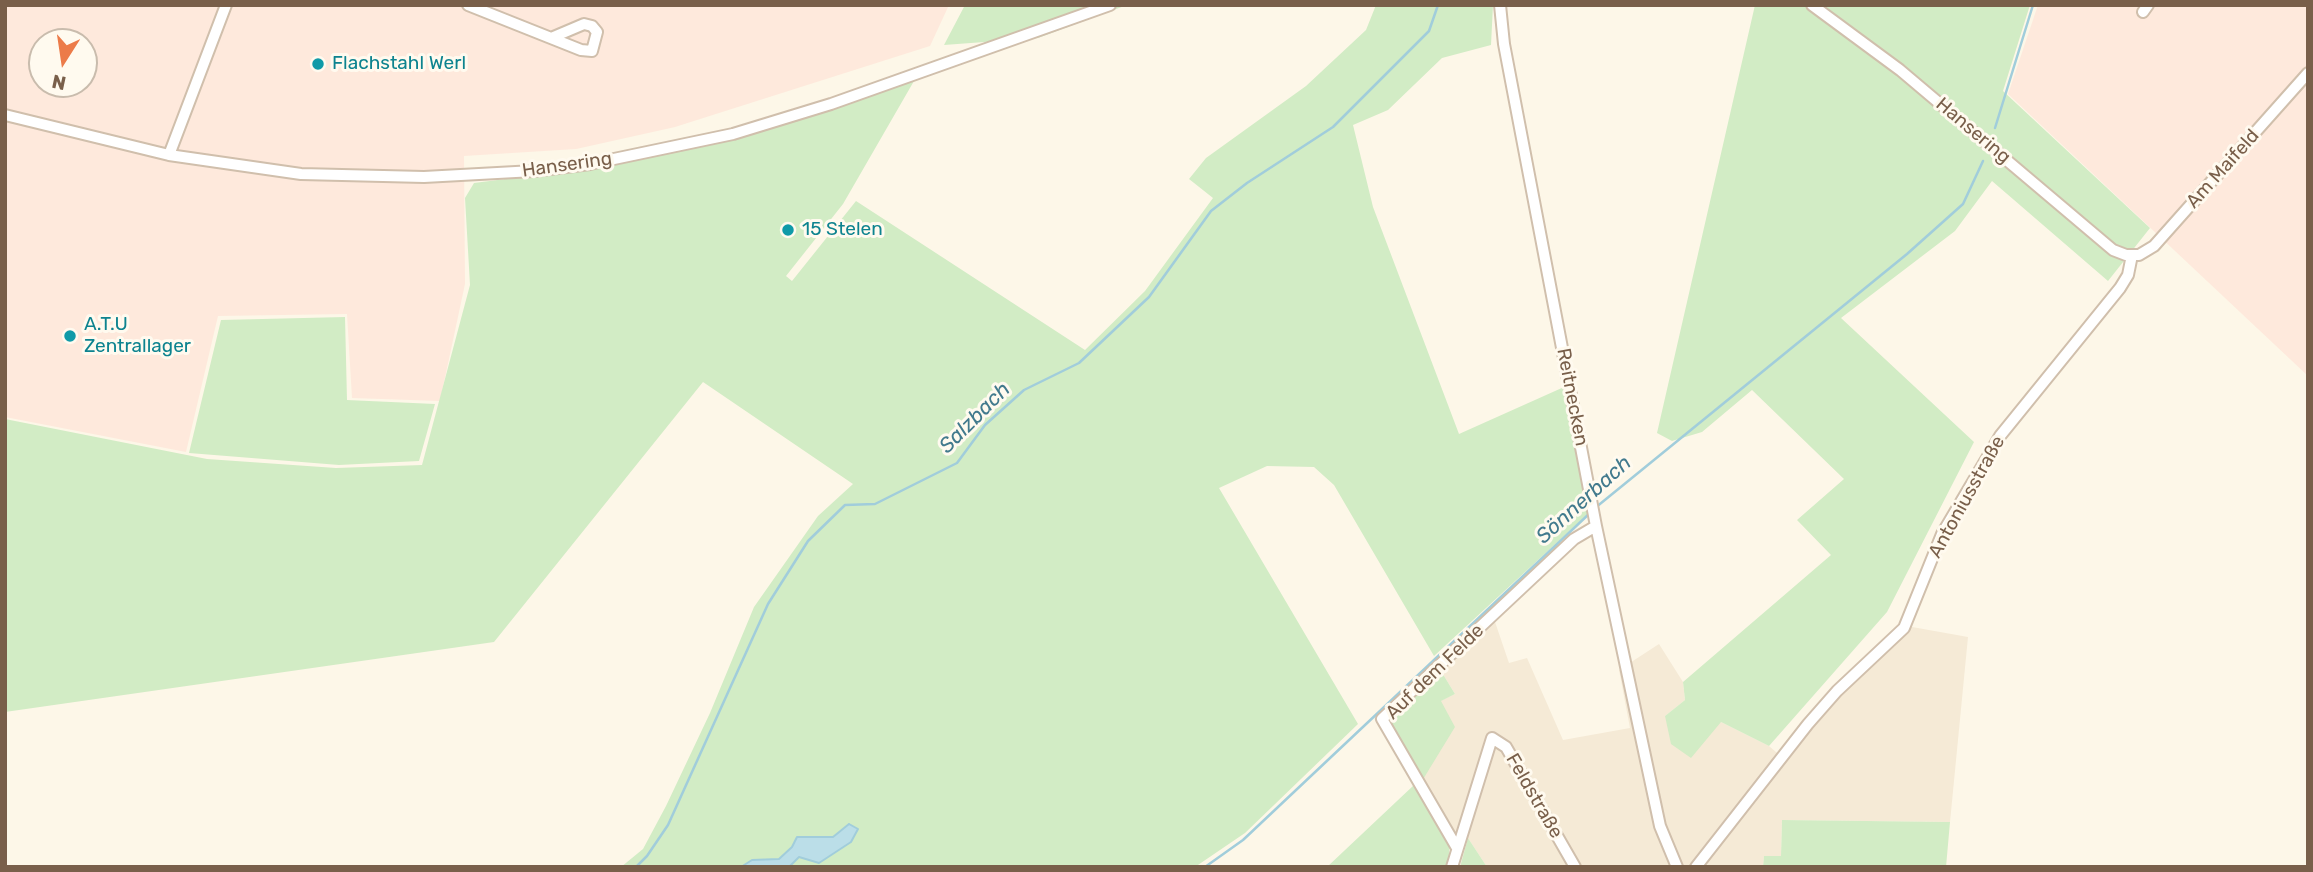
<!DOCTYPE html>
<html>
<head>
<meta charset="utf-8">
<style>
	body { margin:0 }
	#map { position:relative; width:2313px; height:872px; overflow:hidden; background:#fdf7e8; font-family:Rubik,sans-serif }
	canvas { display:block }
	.frame { position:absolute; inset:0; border:7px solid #795f4a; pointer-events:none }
	.north { position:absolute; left:28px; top:28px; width:70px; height:70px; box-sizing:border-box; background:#fffaef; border:2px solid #c9bcad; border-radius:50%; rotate:192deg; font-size:19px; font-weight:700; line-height:28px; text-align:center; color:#795f4a }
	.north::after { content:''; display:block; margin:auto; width:24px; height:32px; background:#ec7b49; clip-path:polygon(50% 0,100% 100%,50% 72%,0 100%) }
</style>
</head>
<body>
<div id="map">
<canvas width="2313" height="872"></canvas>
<div class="frame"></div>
<div class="north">N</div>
</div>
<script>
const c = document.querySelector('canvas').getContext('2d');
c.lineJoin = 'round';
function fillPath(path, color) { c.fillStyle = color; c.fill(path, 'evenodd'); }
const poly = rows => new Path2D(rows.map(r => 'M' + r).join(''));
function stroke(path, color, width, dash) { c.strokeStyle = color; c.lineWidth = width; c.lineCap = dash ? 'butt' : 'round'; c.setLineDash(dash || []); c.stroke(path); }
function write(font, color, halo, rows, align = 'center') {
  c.font = font + ' Rubik,sans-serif'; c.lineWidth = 6; c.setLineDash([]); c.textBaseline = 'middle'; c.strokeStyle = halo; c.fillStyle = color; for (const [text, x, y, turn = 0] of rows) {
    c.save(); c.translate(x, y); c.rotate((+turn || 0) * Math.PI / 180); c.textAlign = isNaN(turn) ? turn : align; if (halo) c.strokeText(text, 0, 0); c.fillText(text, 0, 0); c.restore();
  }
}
fillPath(poly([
	[1494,619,1509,663,1527,658,1563,740,1630,728,1619,670,1659,644,1683,682,1685,700,1665,716,1721,722,1769,746,1783,758,1901,625,1968,637,1950,822,1782,820,1781,856,1764,856,1763,867,1487,867,1468,838,1450,842,1414,785,1422,781,1440,701,1455,694,1441,671]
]), '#f5ead6');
fillPath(poly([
	[5,5,949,5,930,46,675,127,576,149,464,156,465,284,440,401,352,398,347,314,218,316,186,452,5,417],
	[42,42,84,42,84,84,42,84],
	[2038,5,2308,5,2308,376,2008,94]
]), '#fee9dc');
fillPath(poly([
	[965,5,1127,5,1038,38,944,45],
	[1376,5,1493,5,1491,45,1442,58,1388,110,1353,125,1373,207,1459,434,1564,387,1589,513,1434,656,1334,485,1314,467,1267,466,1219,488,1358,724,1245,833,1195,867,621,867,643,849,666,806,710,713,754,607,818,516,853,484,703,382,494,642,5,712,5,419,207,459,336,468,422,465,470,285,465,198,474,183,616,165,736,138,914,81,843,204,786,276,792,281,856,201,1085,350,1145,291,1213,198,1189,179,1206,158,1306,86,1366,30],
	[1755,5,2030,5,2003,91,2150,228,2108,281,1992,181,1955,231,1841,318,1974,442,1887,612,1769,746,1721,722,1691,758,1671,744,1665,716,1685,700,1683,682,1831,555,1797,520,1844,479,1752,390,1702,432,1672,441,1657,433],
	[345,317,347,400,435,404,419,461,339,465,189,453,221,320],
	[1441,671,1455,694,1441,701,1455,727,1422,781,1389,728,1392,715],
	[1414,785,1450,842,1448,867,1327,867],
	[1782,820,1950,822,1946,867,1763,867,1764,856,1781,856],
	[1468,838,1487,867,1460,867]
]), '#d2ecc5');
const water = poly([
	[849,824,858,829,851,842,819,863,799,857,789,867,741,867,752,860,779,859,792,847,797,837,833,837,849,824]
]);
fillPath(water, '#bbdee8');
stroke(water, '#a1cddb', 2);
stroke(poly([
	[1995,128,2033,5],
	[1595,508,1907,254,1963,204,1983,161],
	[636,867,647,856,668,825,768,604,808,541,845,505,875,504,957,463,985,425,1024,390,1079,363,1149,297,1211,211,1247,183,1333,127,1429,31,1438,5],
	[1205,867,1243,840,1590,513]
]), '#a1cddb', 2.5);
const minor = poly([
	[468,5,581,50,592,51,597,32,592,26,584,24,551,38],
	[1500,5,1504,44,1596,526,1660,826,1677,867],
	[1812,5,1900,70,2113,250,2126,255,2139,255,2154,246,2308,73],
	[2143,12,2148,5],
	[5,115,169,155,301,174,424,177,534,171,590,164,733,134,831,104,1110,5],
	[169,155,226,5],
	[1457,848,1382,719,1574,539,1596,526],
	[1452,867,1492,738,1506,747,1575,867],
	[1696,867,1808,724,1837,691,1904,628,1942,534,2000,436,2120,288,2128,275,2132,255]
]);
stroke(minor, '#d0bfac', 14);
stroke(minor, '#fff', 10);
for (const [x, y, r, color] of [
	[318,64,7,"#0f9aa8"],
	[788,230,7,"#0f9aa8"],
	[70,336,7,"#0f9aa8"]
]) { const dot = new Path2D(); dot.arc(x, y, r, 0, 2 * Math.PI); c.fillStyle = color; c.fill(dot); stroke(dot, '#fffaef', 2.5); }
write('19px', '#0d838f', '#fffaef', [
	["Flachstahl Werl",332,64],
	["15 Stelen",802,230],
	["A.T.U",84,325],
	["Zentrallager",84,347]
], 'left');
write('19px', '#795f4a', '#fffaef', [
	["Hansering",1973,131,40],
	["Hansering",567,165,-8],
	["Am Maifeld",2223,169,-48],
	["Reitnecken",1572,397,79],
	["Antoniusstraße",1967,497,-61],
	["Auf dem Felde",1435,672,-44],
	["Feldstraße",1534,796,60]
]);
write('italic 21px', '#427a8d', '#fffaef', [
	["Salzbach",975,418,-45],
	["Sönnerbach",1584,500,-42]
]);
</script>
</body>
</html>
